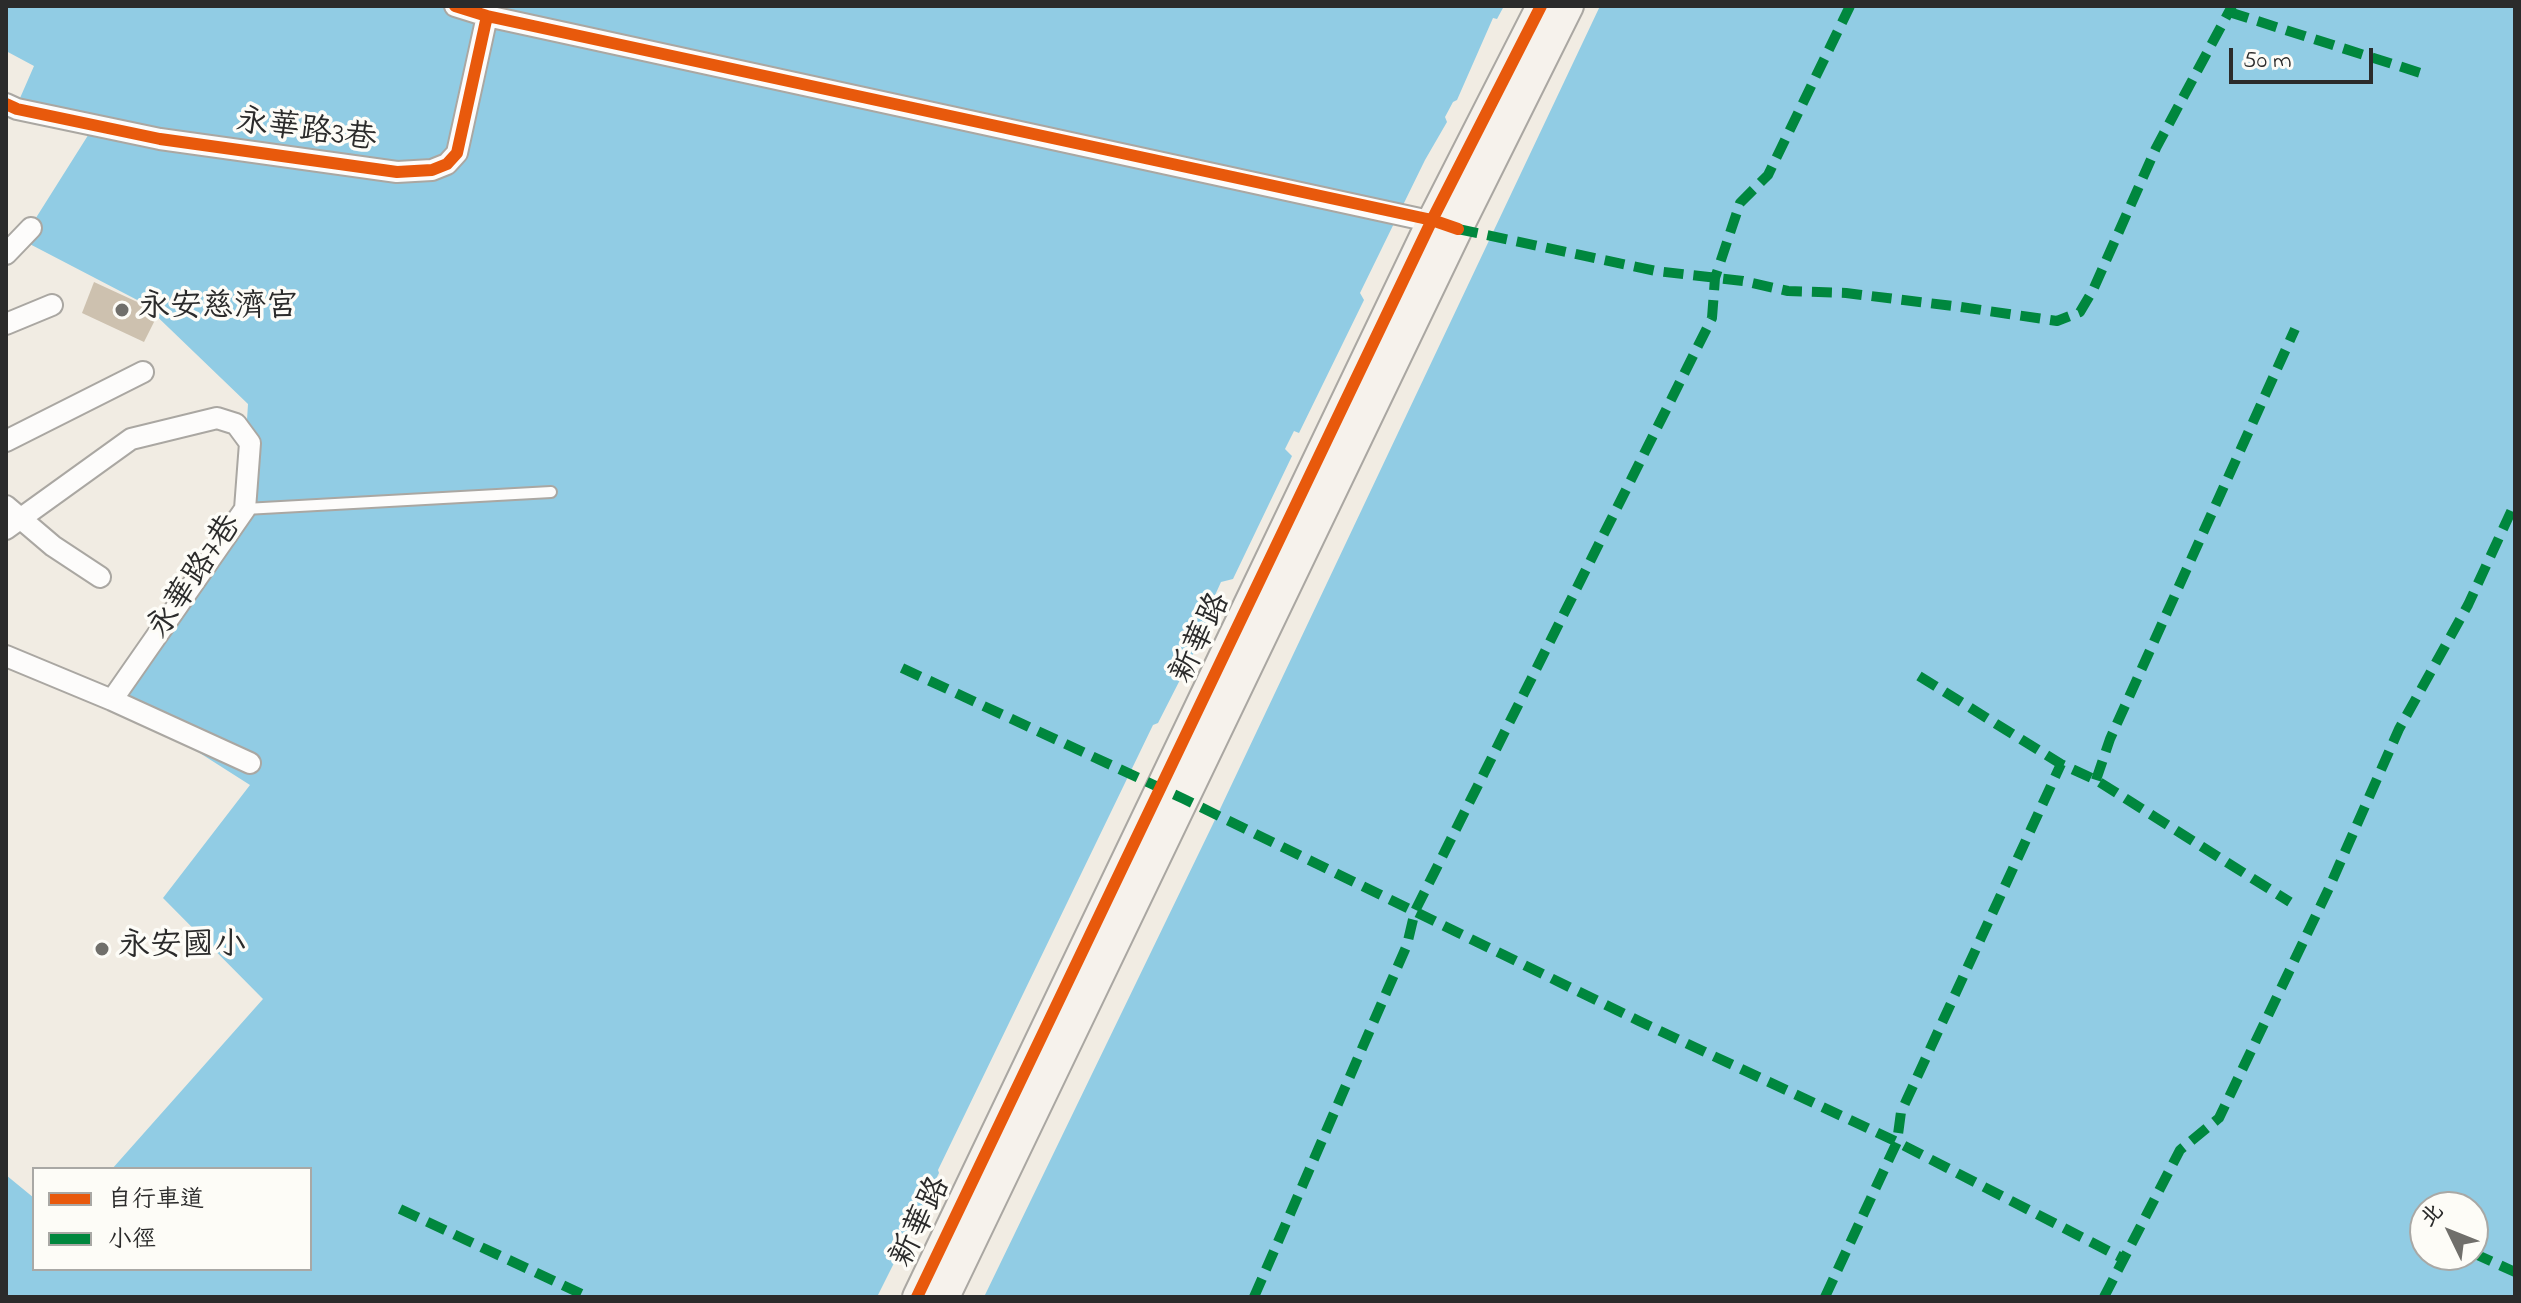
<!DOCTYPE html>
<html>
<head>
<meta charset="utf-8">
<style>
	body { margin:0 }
	#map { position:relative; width:2521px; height:1303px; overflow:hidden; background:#f1ece3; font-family:"Indie Flower","LXGW WenKai TC",sans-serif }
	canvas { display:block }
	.frame { position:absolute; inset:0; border:8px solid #2b2b2b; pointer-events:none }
	.legend { position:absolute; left:32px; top:1167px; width:280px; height:104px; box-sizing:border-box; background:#fdfcf7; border:2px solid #a9a8a5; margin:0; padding:10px 14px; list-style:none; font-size:24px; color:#2b2b2b }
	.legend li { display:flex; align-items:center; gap:16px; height:40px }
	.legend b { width:40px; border:2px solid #a9a8a5 }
	.north { position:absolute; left:2409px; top:1191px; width:80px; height:80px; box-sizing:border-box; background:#fdfcf7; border:2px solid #a9a8a5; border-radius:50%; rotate:313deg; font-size:22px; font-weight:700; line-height:32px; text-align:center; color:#2b2b2b }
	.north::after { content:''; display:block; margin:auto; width:28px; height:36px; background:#706f6b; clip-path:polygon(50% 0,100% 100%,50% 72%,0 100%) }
	.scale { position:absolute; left:2229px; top:48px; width:144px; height:36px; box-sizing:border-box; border:4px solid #2b2b2b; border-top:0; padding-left:10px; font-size:24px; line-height:28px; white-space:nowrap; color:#2b2b2b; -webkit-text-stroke:6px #fdfcf7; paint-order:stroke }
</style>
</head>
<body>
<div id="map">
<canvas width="2521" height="1303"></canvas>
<div class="frame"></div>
<ul class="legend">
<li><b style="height:10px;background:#e8590c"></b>自行車道</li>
<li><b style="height:10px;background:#00873e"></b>小徑</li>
</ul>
<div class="north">北</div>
<div class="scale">50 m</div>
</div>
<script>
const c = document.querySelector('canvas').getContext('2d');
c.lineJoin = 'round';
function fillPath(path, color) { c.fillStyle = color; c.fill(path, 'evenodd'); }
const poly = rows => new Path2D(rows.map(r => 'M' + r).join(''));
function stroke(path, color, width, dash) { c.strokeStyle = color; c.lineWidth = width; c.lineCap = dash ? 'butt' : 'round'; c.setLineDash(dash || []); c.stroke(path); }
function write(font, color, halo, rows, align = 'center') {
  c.font = font + ' "Indie Flower","LXGW WenKai TC",sans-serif'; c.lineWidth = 7; c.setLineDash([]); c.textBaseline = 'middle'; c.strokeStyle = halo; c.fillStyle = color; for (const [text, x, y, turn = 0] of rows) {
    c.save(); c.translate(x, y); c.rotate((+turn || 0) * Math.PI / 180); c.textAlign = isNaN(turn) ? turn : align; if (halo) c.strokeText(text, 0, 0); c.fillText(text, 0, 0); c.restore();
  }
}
fillPath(poly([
	[6,6,1504,6,1497,19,1493,18,1457,100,1453,102,1445,117,1447,122,1425,160,1360,293,1364,300,1299,433,1294,431,1285,449,1292,456,1233,579,1221,582,1211,604,1211,619,1158,723,1153,725,938,1170,939,1173,877,1297,6,1297,6,1175,34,1198,34,1269,310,1269,310,1169,112,1169,263,999,163,898,250,785,118,701,241,516,248,404,143,303,22,240,92,129,17,105,34,66,6,51],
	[1600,6,2515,6,2515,1297,984,1297,1212,826],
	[2425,1207,2473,1207,2473,1255,2425,1255]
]), '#91cce4');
fillPath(poly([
	[94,282,159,312,144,342,82,313]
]), '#cdc1af');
const lane = poly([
	[245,509,551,492]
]);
const street = poly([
	[455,6,487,16,1443,224],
	[6,104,17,109,160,139,397,172,432,170,447,164,457,153,487,16],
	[6,254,31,228],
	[6,324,52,305],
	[6,441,143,372],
	[6,506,53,546,100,577],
	[6,529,131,439,217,418,236,424,250,443,245,509,112,700],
	[6,656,112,700,250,763]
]);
const secondary = poly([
	[917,1297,1432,220,1541,6],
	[945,1297,1458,229,1569,6]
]);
stroke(lane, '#aaa7a2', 14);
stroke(street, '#aaa7a2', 24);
stroke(secondary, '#aaa7a2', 32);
stroke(lane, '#fdfcfb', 10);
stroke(street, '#fdfcfb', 20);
stroke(secondary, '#f6f2ec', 28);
stroke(poly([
	[2229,12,2427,75],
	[1458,229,1656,271,1743,281,1788,291,1846,293,1961,307,2057,321,2080,312,2093,290,2156,148,2232,6],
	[902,668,1184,799,1639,1021,1897,1142,2122,1258],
	[1919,676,2061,764,2096,780,2290,902],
	[2096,780,2110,739,2295,329],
	[400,1209,588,1297],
	[2473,1253,2515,1272],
	[1254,1297,1407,945,1415,911,1712,318,1715,278,1740,203,1768,175,1850,6],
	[1825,1297,1897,1142,1901,1112,2061,764],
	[2104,1297,2180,1150,2219,1118,2329,888,2399,729,2468,605,2515,503]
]), '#00873e', 10, [20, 10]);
stroke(poly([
	[455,6,487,16,1432,220,1458,229],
	[6,104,17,109,160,139,397,172,432,170,447,164,457,153,487,16],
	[917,1297,1432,220,1541,6]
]), '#e8590c', 12);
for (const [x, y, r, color] of [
	[122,310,8,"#706f6b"],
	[102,949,8,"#706f6b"]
]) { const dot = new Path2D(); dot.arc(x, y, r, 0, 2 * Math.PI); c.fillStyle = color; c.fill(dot); stroke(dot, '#fdfcf7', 3); }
write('32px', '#2b2b2b', '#fdfcf7', [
	["永華路3巷",306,133,8],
	["永華路7巷",197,578,-56],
	["新華路",1203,639,-64],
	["新華路",923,1223,-64]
]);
write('32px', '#2b2b2b', '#fdfcf7', [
	["永安慈濟宮",138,310],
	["永安國小",118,949]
], 'left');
</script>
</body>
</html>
